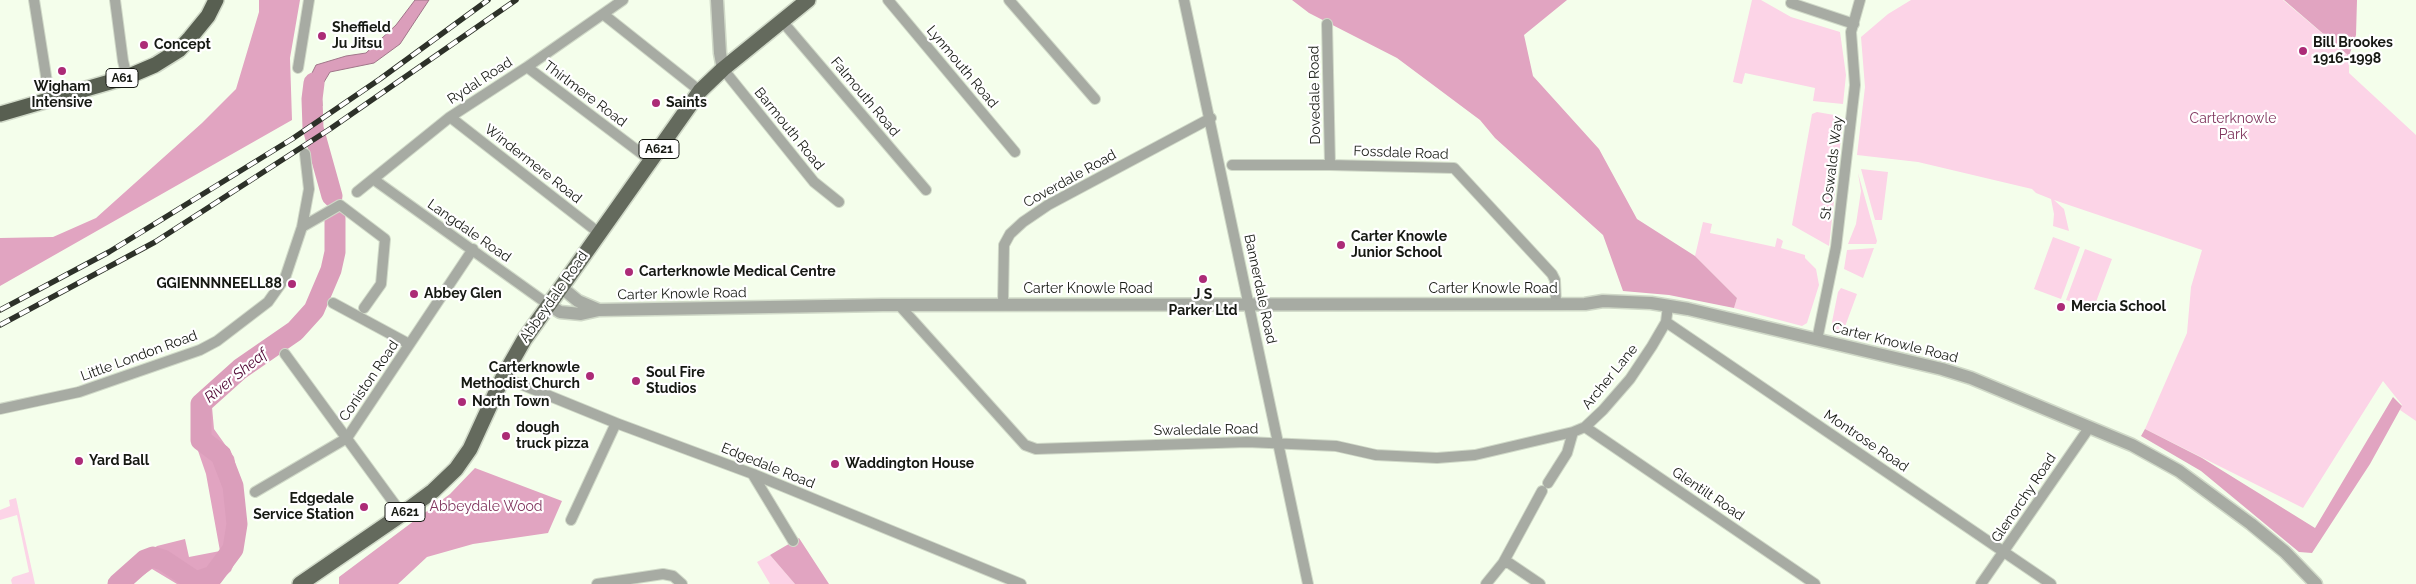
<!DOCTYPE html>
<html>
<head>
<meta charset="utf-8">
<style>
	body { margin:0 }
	canvas { display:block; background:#f4feeb }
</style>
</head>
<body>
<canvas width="2416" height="584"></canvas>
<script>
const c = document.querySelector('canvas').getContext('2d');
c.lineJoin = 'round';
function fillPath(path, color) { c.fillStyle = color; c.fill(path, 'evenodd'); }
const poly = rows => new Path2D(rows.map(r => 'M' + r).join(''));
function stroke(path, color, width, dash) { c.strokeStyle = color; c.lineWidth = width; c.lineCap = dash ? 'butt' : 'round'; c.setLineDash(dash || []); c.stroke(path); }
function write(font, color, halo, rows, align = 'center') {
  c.font = font + ' Raleway,sans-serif'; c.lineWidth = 4.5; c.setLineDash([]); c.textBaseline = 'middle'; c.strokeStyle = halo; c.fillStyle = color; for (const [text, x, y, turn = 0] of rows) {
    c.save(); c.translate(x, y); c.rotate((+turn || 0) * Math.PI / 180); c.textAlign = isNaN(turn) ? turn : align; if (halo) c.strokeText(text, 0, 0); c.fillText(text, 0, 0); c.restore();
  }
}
fillPath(poly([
	[1752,0,1761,0,1791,17,1840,32,1846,75,1843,104,1813,101,1815,88,1745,73,1742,84,1733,82],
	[1911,0,2283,0,2349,56,2349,73,2416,135,2416,421,2400,410,2402,405,2383,381,2303,508,2145,429,2187,333,2191,287,2202,250,2054,200,2064,209,2069,231,2053,226,2054,214,2051,199,2036,193,2032,189,1918,162,1857,155,1865,87,1861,37,1888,14],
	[1817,112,1840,116,1843,119,1829,246,1792,225,1812,114],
	[1861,169,1888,172,1882,220,1875,220],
	[1858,173,1877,241,1876,244,1848,244,1856,224,1861,191],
	[1703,222,1712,224,1710,233,1775,247,1777,238,1780,239,1783,241,1781,248,1805,255,1805,258,1816,269,1819,285,1807,323,1802,326,1734,308,1737,298,1695,256],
	[2053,237,2080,247,2061,299,2034,289],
	[1874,248,1863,278,1844,269,1847,250],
	[2085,249,2112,259,2093,310,2066,300],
	[1841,288,1857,294,1843,332,1833,328,1832,322,1838,292],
	[16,498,35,584,12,584,11,580,13,577,29,572,17,515,0,520,0,510,10,506,9,500],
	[770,555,795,584,770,584,757,562]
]), '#fcd4e7');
fillPath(poly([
	[259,0,300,0,290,58,292,120,0,286,0,238,53,237,96,218,202,123,236,89,259,12],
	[1292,0,1567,0,1524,35,1533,76,1599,149,1637,219,1695,256,1737,298,1734,308,1669,295,1623,291,1603,235,1495,138,1480,120,1397,58,1309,13],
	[2284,0,2357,0,2356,35,2349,56],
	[214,384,225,392,212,407,214,429,234,457,243,504,239,552,231,571,217,584,177,584,152,569,131,584,108,584,157,546,185,539,189,557,220,551,206,474,195,442,195,401],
	[2393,397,2402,406,2370,464,2312,553,2299,552,2201,471,2141,436,2145,429,2202,458,2315,528],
	[475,468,562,501,548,533,473,544,427,557,398,584,339,584,339,577,450,494],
	[799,538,829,584,795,584,770,555]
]), '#e1a4c1');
const water = poly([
	[415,0,429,0,400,44,374,63,330,72,321,87,322,106,306,116,305,95,309,79,316,65,346,56,366,53,396,25,415,0]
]);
fillPath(water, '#db9ebb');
stroke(water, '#a07689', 1);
stroke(poly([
	[314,83,312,99,313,128,332,196],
	[118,584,145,560,153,557,163,560,196,582,213,576,233,549,237,524,233,486,221,455,201,440,201,404,240,369,295,331,314,310,331,270,335,252,335,218]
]), '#db9ebb', 21);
const minor = poly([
	[34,0,50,101],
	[115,0,123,61,127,77],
	[888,0,1015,152],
	[1009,0,1095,99],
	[1184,0,1308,584],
	[1791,3,1854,24],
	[603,14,700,91],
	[782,21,926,190],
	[1327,24,1330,165],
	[527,67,650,160],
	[298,68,309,0],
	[723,69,814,182,839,202],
	[450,117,599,233],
	[1232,165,1330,165,1454,168,1552,274,1555,280,1556,303],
	[373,179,549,305],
	[357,192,450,117,527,67,623,0],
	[302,227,340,205,385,239,381,284,364,308],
	[333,303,409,344],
	[1003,304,1004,245,1010,234,1023,222,1048,205,1211,118],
	[899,305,1025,445,1036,449,1247,442,1336,446,1376,455,1437,458,1475,455,1573,432,1585,427,1603,410,1630,379,1652,346,1666,322,1668,306],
	[1666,322,2051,584],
	[1817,340,1836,247,1855,85,1851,32,1860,0],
	[285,354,402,514],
	[503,377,616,423,753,474,1021,584],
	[0,409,79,392,200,350,217,341,268,302,285,278,302,227,309,189,305,154],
	[1585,427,1815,584],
	[753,475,793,541],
	[1548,483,1567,453,1573,432],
	[255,492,347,438,473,249],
	[571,520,616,423],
	[1503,563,1509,563,1540,584],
	[597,584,663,574,673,576,682,584],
	[1486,584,1503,563,1542,491],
	[1981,584,2089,428]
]);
const tertiary = poly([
	[717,0,720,53,723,69],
	[561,287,578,301,599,310],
	[549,305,560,312,581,314,599,310,883,305,1585,304,1603,301,1651,303,1688,309,1942,369,1971,378,2132,445,2179,471,2251,524,2285,552,2316,584]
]);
const primary = poly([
	[300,584,402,514,433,491,456,469,470,449,503,377,524,340,700,91,723,69,808,0]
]);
const trunk = poly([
	[0,114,127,77,155,65,179,50,190,38,208,16,216,0]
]);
stroke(minor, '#d0d9c8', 12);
stroke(tertiary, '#d0d9c8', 15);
stroke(primary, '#d0d9c8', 18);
stroke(trunk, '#d0d9c8', 18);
stroke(minor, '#a7aba3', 10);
stroke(tertiary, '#a7aba3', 12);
stroke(primary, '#646a5d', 15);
stroke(trunk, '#585f51', 15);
const rail = poly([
	[0,310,109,252,292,139,380,79,488,0],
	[0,325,155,242,330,129,516,0]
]);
stroke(rail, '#2d3129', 5.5);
stroke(rail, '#fff', 4, [11]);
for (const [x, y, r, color] of [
	[322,36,5,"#ac2b77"],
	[144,45,5,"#ac2b77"],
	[2303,51,5,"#ac2b77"],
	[62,71,5,"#ac2b77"],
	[656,103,5,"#ac2b77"],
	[1341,245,5,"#ac2b77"],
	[629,272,5,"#ac2b77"],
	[1203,279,5,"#ac2b77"],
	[292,284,5,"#ac2b77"],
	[414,294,5,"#ac2b77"],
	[2061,307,5,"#ac2b77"],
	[590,376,5,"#ac2b77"],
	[636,381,5,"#ac2b77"],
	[462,402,5,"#ac2b77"],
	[506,436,5,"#ac2b77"],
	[79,461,5,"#ac2b77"],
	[835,464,5,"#ac2b77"],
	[364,507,5,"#ac2b77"]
]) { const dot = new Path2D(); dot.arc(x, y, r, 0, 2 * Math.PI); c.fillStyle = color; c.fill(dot); stroke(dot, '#fff', 2); }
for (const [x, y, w] of [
	[122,78,32],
	[659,149,40],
	[405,512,40]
]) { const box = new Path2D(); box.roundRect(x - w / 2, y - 9.5, w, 19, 4); c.fillStyle = '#fff'; c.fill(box); stroke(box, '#161913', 1); }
write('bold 12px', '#161913', null, [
	["A61",122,78],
	["A621",659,149],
	["A621",405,512]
]);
write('bold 14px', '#161913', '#fff', [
	["Sheffield",332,28],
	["Ju Jitsu",332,44],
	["Bill Brookes",2313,43],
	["1916-1998",2313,59],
	["Concept",154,45],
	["Wigham",62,87,"center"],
	["Intensive",62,103,"center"],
	["Saints",666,103],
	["Carter Knowle",1351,237],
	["Junior School",1351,253],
	["Carterknowle Medical Centre",639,272],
	["GGIENNNNEELL88",282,284,"right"],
	["Abbey Glen",424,294],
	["J S",1203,295,"center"],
	["Parker Ltd",1203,311,"center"],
	["Mercia School",2071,307],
	["Carterknowle",580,368,"right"],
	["Methodist Church",580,384,"right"],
	["Soul Fire",646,373],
	["Studios",646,389],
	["North Town",472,402],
	["dough",516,428],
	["truck pizza",516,444],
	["Yard Ball",89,461],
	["Waddington House",845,464],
	["Edgedale",354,499,"right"],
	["Service Station",354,515,"right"]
], 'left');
write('14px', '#161913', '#fff', [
	["Lynmouth Road",962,67,50],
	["Rydal Road",480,81,-33],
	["Thirlmere Road",585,94,37],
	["Dovedale Road",1315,95,-91],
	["Falmouth Road",865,97,50],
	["Barmouth Road",789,129,51],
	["Fossdale Road",1401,153,2],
	["Windermere Road",533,164,38],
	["St Oswalds Way",1832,168,-83],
	["Coverdale Road",1070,179,-29],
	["Langdale Road",469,231,35],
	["Carter Knowle Road",1088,289],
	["Bannerdale Road",1260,289,78],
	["Carter Knowle Road",1493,289],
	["Carter Knowle Road",682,294,-1],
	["Abbeydale Road",554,297,-55],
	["Carter Knowle Road",1895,343,14],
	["Little London Road",139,356,-20],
	["Archer Lane",1610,377,-51],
	["Coniston Road",369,381,-56],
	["Swaledale Road",1206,430,-1],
	["Montrose Road",1866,441,34],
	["Edgedale Road",768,466,22],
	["Glentilt Road",1708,494,34],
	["Glenorchy Road",2024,498,-56]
]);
write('14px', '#823860', '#fff', [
	["Carterknowle",2233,119],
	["Park",2233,135],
	["Abbeydale Wood",486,507]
]);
write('italic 15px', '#510835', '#fff', [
	["River Sheaf",236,376,-39]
]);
</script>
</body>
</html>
